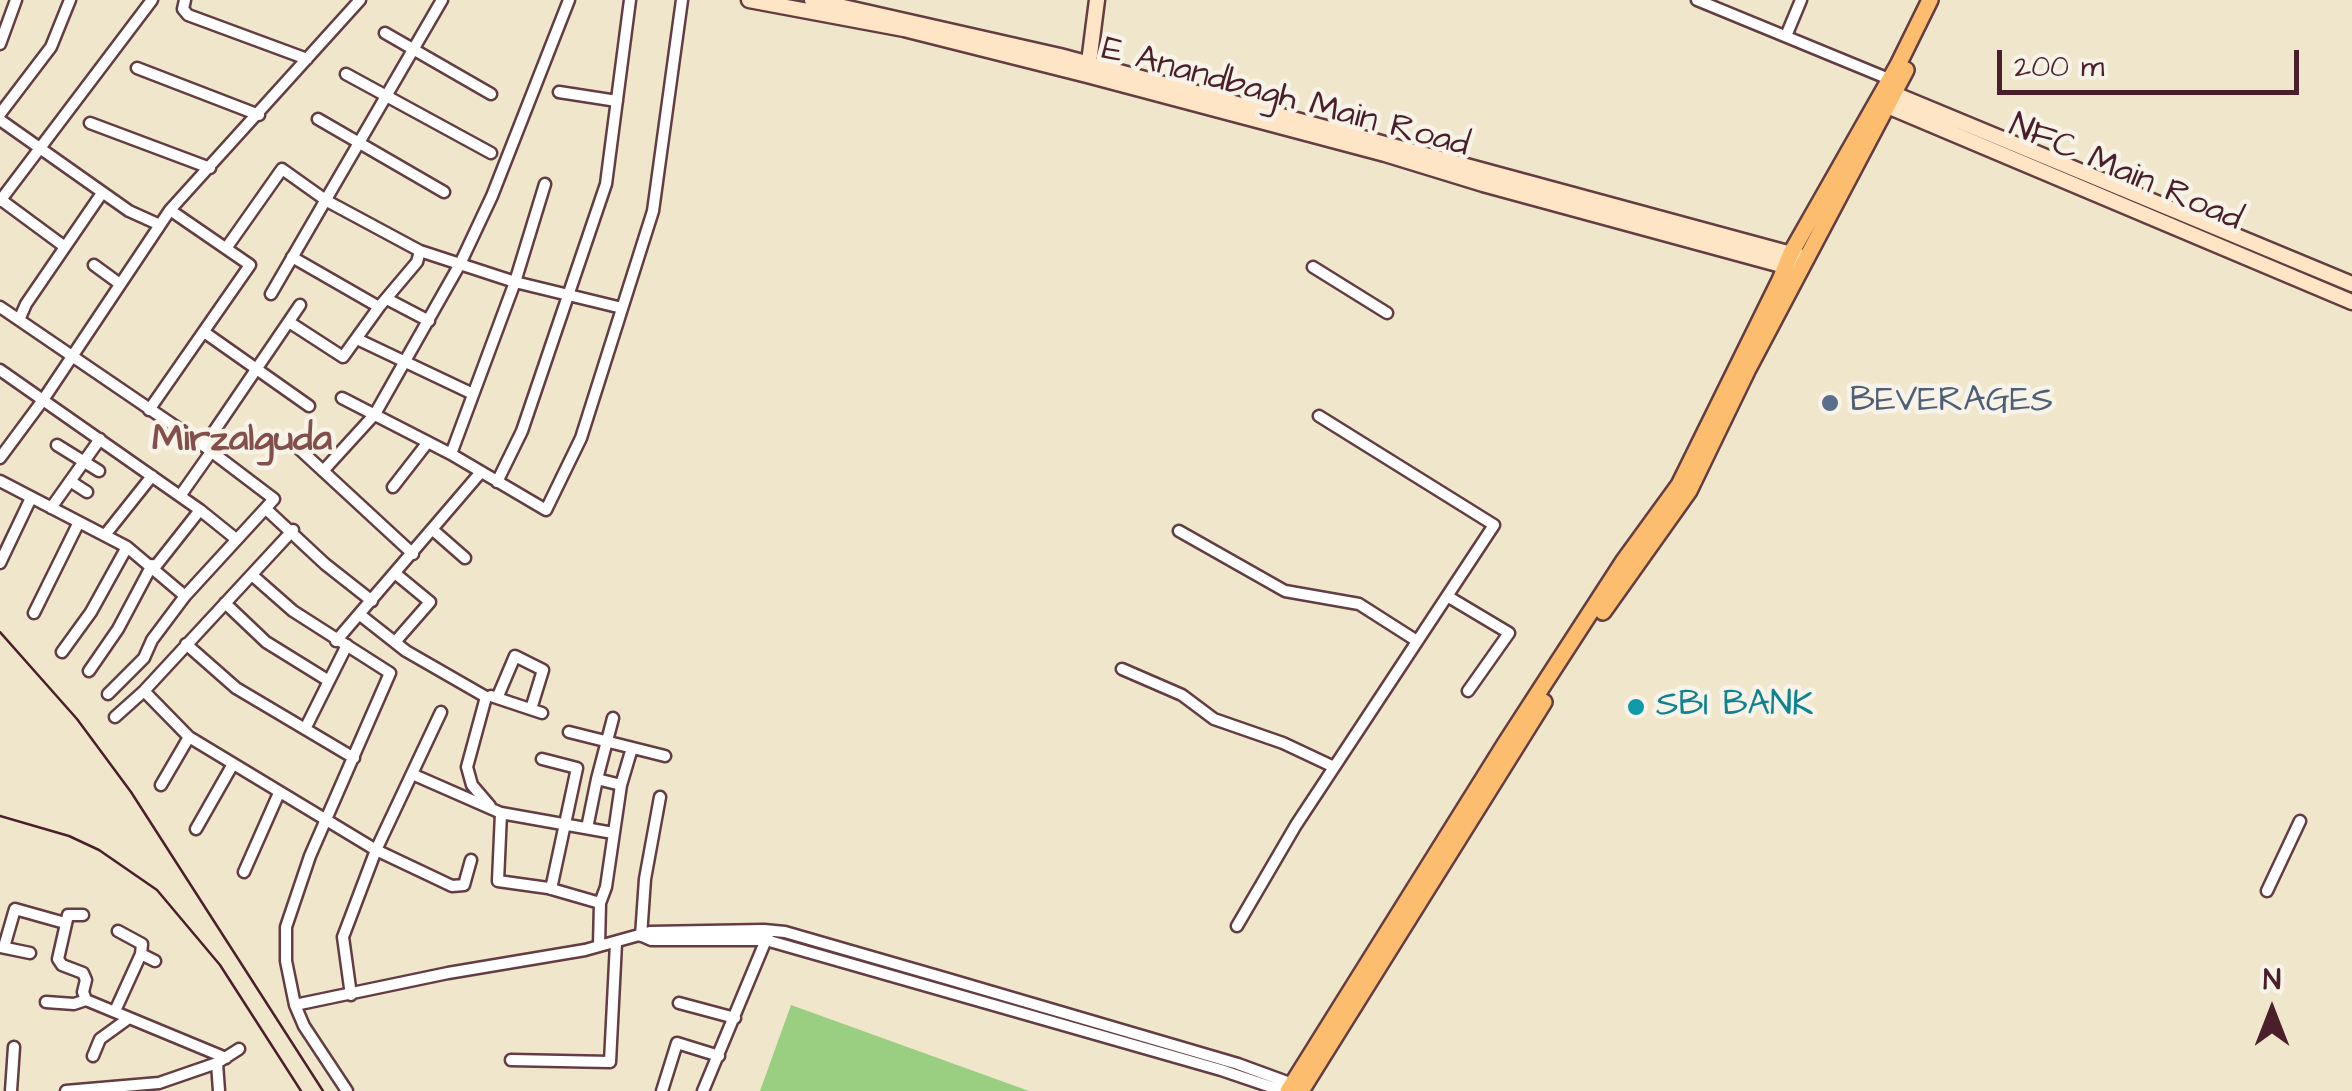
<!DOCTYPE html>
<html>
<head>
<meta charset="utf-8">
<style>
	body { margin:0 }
	#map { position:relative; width:2352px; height:1091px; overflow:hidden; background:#f0e6cc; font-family:"Architects Daughter",sans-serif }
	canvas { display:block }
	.north { position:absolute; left:2222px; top:961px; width:100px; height:100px; -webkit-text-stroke:8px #f7f3e8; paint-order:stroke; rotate:0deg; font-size:28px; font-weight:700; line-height:40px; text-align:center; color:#4a1f2b }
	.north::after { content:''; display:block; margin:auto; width:35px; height:45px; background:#4a1f2b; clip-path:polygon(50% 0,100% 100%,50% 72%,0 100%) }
	.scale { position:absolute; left:1997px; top:50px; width:302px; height:45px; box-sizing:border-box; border:5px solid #4a1f2b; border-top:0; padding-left:12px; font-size:30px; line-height:35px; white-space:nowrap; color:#4a1f2b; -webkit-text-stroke:8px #f7f3e8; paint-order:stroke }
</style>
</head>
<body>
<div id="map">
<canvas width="2352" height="1091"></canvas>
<div class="north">N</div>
<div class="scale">200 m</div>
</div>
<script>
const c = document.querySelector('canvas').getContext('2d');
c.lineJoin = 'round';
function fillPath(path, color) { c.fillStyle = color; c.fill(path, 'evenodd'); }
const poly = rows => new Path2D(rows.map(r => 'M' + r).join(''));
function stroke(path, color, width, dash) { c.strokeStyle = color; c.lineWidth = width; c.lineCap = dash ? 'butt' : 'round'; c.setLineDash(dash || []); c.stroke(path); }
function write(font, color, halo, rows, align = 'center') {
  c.font = font + ' "Architects Daughter",sans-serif'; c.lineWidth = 9; c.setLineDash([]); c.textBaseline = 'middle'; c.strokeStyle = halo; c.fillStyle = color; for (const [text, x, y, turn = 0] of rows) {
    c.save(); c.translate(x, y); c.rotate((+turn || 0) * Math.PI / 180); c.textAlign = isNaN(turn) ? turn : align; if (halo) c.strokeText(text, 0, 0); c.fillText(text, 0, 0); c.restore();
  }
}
fillPath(poly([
	[791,1005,1029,1091,760,1091]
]), '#9ace80');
const street = poly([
	[185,0,183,9,188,15,307,59],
	[1697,0,1889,79],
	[385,33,491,94],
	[1786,36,1801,0],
	[0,44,16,0],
	[137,68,259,115],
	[346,74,491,153],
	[559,92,617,101],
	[0,114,51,47,70,0],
	[318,119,444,192],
	[0,120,129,211,160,225],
	[90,123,210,168],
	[0,199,65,247],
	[0,201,152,0],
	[227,247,282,169,327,201,420,251,515,282,622,308],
	[292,257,379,307],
	[94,265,120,284],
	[1313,267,1387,313],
	[271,294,442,0],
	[387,299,429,321],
	[0,307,204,446,274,499,185,596,152,640,144,658,108,694],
	[19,320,26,304,102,193],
	[289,322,343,357,379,307,417,262,420,251],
	[204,332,309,406],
	[357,339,473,394],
	[0,370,200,510,236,539],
	[342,398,451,454,546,510,581,438,653,211,682,0],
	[149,410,250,265,170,210],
	[294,444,413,554],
	[57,445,99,471],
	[204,446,300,305],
	[451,454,515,282,545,184],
	[0,458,43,400,170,210,360,0],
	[323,471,375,414,460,264,492,196,569,0],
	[0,481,127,547,185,596],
	[70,481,87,492],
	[497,482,522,431,606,184,630,0],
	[393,487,428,442],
	[180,496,211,452],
	[51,508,100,439],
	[266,509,325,564,372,601],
	[433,530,465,558],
	[1179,531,1285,591,1359,604,1417,641],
	[105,535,152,476],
	[0,563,31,498],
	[155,567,200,510],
	[252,575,293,611,390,673,310,856,286,927,286,961,295,1005,304,1026,347,1091],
	[1447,596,1509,633,1468,691],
	[225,603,266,642,329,681],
	[34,613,79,522],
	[359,614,406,651,486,697,467,767,472,785,490,806],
	[336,641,481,472],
	[395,642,430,602,396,574],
	[186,644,236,688,354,758],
	[62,652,91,612,127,547],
	[1122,669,1182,695,1214,719,1283,743,1334,767],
	[89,671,118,629,152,565],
	[144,691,189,737,376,850,452,886,464,885,471,860],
	[491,696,542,713],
	[498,696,515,656,543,670,531,709],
	[115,717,144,691,293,530],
	[305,729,347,645],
	[569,732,665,756],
	[542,759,577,768,551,889],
	[412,774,501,813,613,833],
	[161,785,189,737],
	[621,785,632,748],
	[501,813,498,881,548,888,600,903],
	[587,828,597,779],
	[196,829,233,764],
	[244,872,279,793],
	[2267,891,2300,821],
	[83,915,68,915,58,959,62,965,83,973,86,980,83,992,86,1000,226,1058],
	[1237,926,1296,825,1494,525,1319,416],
	[641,936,645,879,660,797],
	[642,936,651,940,766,940,1221,1070,1283,1091],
	[599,946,600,903,606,887,621,785,597,779,613,718],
	[1,947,30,953],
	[4,947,15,909,65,923],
	[141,954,155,961],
	[351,995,343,937,376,850,441,712],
	[46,1002,74,1004,86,1000],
	[679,1003,735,1018],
	[295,1005,448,973,585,950,650,932,764,930,785,932,948,979,1238,1064,1298,1086],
	[115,1011,141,954,142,944,118,931],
	[93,1056,100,1039,129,1018],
	[511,1060,610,1062,616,943],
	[217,1063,219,1091],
	[11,1091,14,1047],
	[66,1091,159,1083,217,1063,239,1049],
	[662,1091,677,1043,719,1056],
	[703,1091,768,935]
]);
const secondary = poly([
	[749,0,904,29,1087,75,1385,154,1483,184,1796,269],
	[812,0,1060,56,1806,258],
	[1088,70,1097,0],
	[1887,91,2352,284],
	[1878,102,2352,302]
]);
const primary = poly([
	[1603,612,1689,491,1748,369,1906,70],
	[1288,1091,1505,744,1623,562,1679,485,1780,280,1791,253,1898,65,1930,0],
	[1301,1091,1544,702]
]);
stroke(street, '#633d43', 15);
stroke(secondary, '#633d43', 19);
stroke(primary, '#633d43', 20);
stroke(street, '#fff', 10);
stroke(secondary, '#fee5c5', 14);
stroke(primary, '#fcbd6f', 15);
stroke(poly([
	[0,632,77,719,131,792,323,1091],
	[0,816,69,836,99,850,157,890,220,965,301,1091]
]), '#4a1f2b', 2.5);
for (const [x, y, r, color] of [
	[1830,403,10,"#5c6f8a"],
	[1636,707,10,"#0f9aa8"]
]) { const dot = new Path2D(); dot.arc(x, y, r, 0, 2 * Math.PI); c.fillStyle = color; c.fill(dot); stroke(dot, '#f7f3e8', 4); }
write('35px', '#4a1f2b', '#f7f3e8', [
	["E Anandbagh Main Road",1285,99,15],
	["NFC Main Road",2125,174,23]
]);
write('35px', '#4e5e75', '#f7f3e8', [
	["BEVERAGES",1850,403]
], 'left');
write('35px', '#0d838f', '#f7f3e8', [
	["SBI BANK",1656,707]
], 'left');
write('bold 38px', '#824f4c', '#f7f3e8', [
	["Mirzalguda",242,442]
]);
</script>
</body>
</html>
